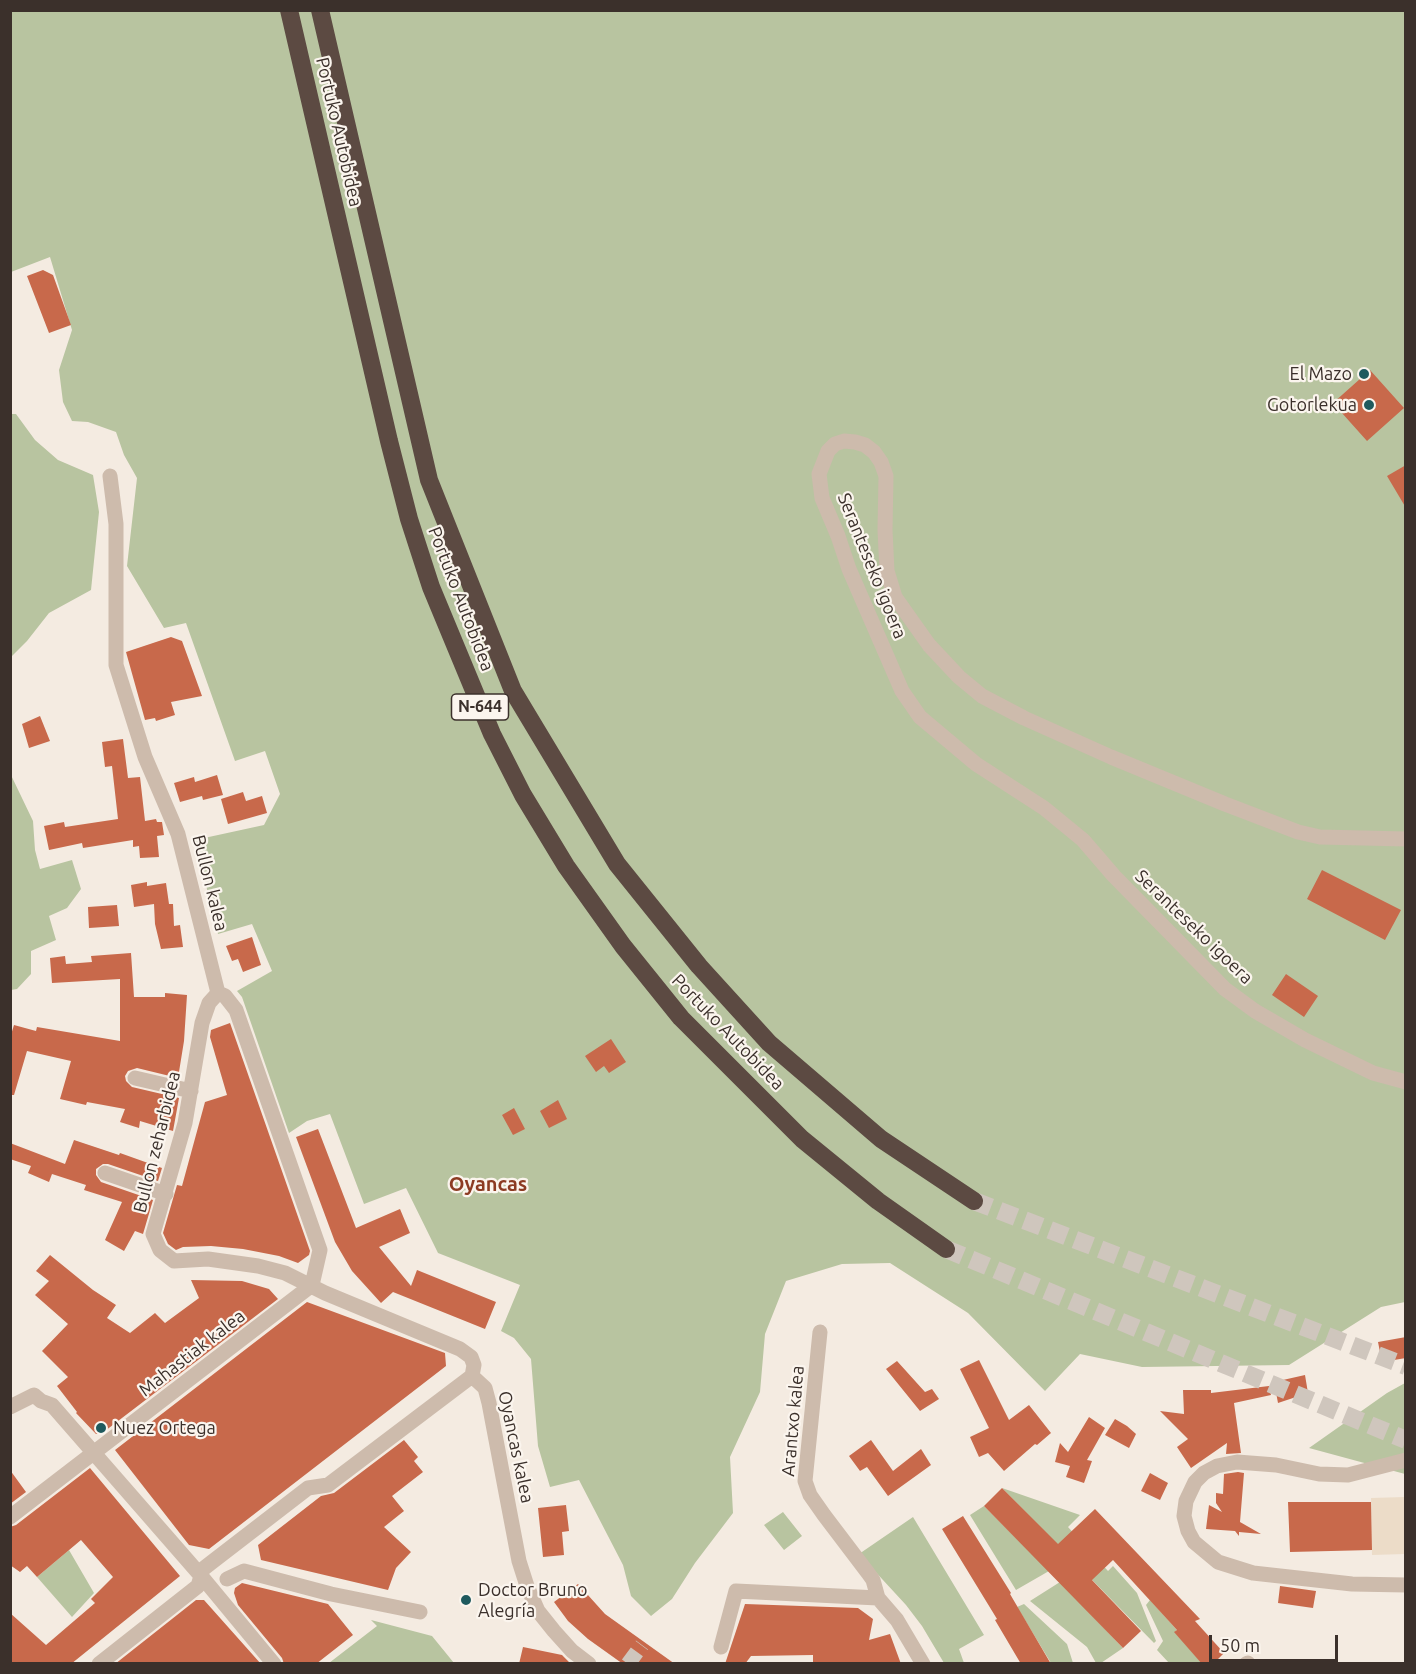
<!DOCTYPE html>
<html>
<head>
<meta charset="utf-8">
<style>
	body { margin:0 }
	#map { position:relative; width:1416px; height:1674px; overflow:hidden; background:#f4ebe1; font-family:Ubuntu,sans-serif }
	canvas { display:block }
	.frame { position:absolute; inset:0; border:12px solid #3b302b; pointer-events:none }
	.scale { position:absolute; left:1209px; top:1635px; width:129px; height:27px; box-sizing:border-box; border:3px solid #3b302b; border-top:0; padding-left:8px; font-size:18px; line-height:21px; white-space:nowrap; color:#3b302b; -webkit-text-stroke:4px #fbf5ee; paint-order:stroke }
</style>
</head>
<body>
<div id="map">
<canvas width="1416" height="1674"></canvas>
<div class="frame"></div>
<div class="scale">50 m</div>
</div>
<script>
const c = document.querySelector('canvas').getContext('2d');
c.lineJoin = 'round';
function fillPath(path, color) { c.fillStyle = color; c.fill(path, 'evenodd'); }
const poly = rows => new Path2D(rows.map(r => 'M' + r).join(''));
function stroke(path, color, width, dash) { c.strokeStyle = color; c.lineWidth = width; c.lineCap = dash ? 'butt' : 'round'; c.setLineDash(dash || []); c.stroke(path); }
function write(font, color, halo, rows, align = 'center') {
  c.font = font + ' Ubuntu,sans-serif'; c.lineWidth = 4.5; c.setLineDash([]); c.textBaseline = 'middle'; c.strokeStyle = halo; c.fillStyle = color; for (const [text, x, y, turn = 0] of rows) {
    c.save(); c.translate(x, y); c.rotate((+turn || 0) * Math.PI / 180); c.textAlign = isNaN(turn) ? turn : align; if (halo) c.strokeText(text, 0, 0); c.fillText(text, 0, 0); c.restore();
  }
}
fillPath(poly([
	[10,11,1405,11,1405,1302,1381,1307,1289,1365,1142,1367,1080,1354,1045,1391,968,1313,890,1263,842,1264,786,1281,765,1334,760,1392,730,1457,733,1513,695,1563,672,1599,651,1616,631,1596,623,1565,579,1480,550,1487,538,1446,531,1359,514,1338,501,1331,520,1285,438,1253,406,1188,364,1204,330,1114,307,1121,289,1133,242,997,237,991,272,971,252,924,218,934,195,840,264,825,280,794,265,751,235,761,186,623,164,628,127,566,137,478,124,455,116,432,88,422,72,421,63,402,59,370,72,330,50,257,11,272],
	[11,414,16,414,35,440,58,460,93,475,99,512,91,590,49,613,27,641,11,657],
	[10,773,33,821,35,850,40,869,72,860,81,889,67,908,49,916,56,940,31,951,31,974,17,989,11,990],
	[1405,1383,1405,1474,1309,1448,1387,1393],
	[1002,1488,1080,1515,1068,1527,1108,1571,1113,1566,1137,1593,1156,1641,1154,1643],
	[984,1506,1049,1571,1016,1590,970,1515],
	[783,1512,802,1536,784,1550,764,1525],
	[913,1517,984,1635,959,1649,964,1663,944,1663,922,1626,906,1605,859,1554],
	[69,1550,94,1593,72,1617,37,1577],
	[1060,1582,1123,1648,1101,1663,1096,1663,1087,1647,1030,1601],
	[1150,1600,1177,1630,1175,1632,1202,1663,1169,1663,1157,1650,1163,1641,1146,1605],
	[1024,1604,1067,1644,1073,1663,1051,1663,1017,1607],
	[371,1620,432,1636,454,1663,329,1663,377,1626]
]), '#b8c4a0');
fillPath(poly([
	[1405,1497,1405,1554,1372,1555,1371,1498]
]), '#ecdcc8');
fillPath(poly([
	[43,270,53,275,71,325,49,333,27,276],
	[1370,370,1404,408,1367,441,1333,403],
	[1406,465,1406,508,1387,476],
	[171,637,182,641,202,696,171,702,175,715,156,721,155,718,145,720,126,652],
	[40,716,50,741,29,748,22,724],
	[123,739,128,778,140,777,145,821,156,819,157,822,162,822,164,835,157,836,159,857,140,858,139,846,133,847,133,840,83,848,82,843,49,850,44,826,64,822,65,827,118,819,112,766,105,767,102,742],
	[217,775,223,795,203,800,202,796,180,802,174,783,194,777,195,782],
	[243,792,246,801,262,796,267,813,228,824,221,799],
	[1322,870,1401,910,1385,940,1307,899],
	[147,882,147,886,166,883,169,904,173,904,174,926,180,925,183,947,161,949,155,924,154,904,134,907,131,885],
	[117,905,119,926,89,928,88,907],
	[252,937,261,965,243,972,238,959,232,961,226,946],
	[131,953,134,997,165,997,165,993,187,995,184,1041,178,1078,137,1068,128,1071,125,1076,126,1081,132,1087,179,1098,173,1131,140,1121,139,1128,120,1122,125,1109,87,1102,86,1105,60,1099,71,1061,27,1051,14,1095,10,1095,10,1038,14,1025,36,1031,37,1027,120,1041,120,979,52,983,50,958,65,956,66,964,92,962,91,956],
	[1286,974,1318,996,1304,1017,1272,995],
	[230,1023,310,1251,309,1255,298,1263,279,1256,243,1249,211,1246,183,1247,176,1250,168,1244,163,1233,177,1185,182,1186,205,1102,227,1095,210,1037,211,1030],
	[611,1039,626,1062,609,1073,604,1066,596,1072,585,1056],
	[558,1100,567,1119,549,1128,540,1111],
	[514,1108,525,1129,513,1135,502,1115],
	[318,1129,356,1228,400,1209,410,1233,379,1247,411,1286,417,1270,496,1302,485,1329,393,1292,381,1303,352,1271,335,1242,296,1137],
	[74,1140,119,1155,120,1153,162,1168,158,1181,108,1164,103,1164,96,1169,96,1175,101,1182,153,1200,143,1234,135,1231,124,1251,105,1240,122,1202,84,1190,86,1185,52,1174,49,1182,28,1173,31,1166,10,1159,10,1143,65,1164],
	[50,1255,93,1290,116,1305,107,1318,130,1333,155,1313,165,1323,199,1298,191,1280,242,1281,269,1289,278,1299,101,1434,96,1434,76,1413,77,1412,57,1386,68,1377,42,1351,68,1324,35,1295,49,1281,36,1271],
	[307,1302,445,1353,446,1366,209,1549,189,1545,115,1450],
	[1406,1337,1406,1358,1382,1362,1378,1342],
	[979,1360,1009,1420,1029,1405,1051,1433,1037,1445,1035,1444,1004,1471,988,1453,979,1457,970,1437,989,1428,960,1369],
	[897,1361,925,1392,932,1389,939,1399,920,1411,886,1369],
	[1305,1375,1308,1393,1278,1403,1274,1382],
	[1269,1386,1271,1395,1234,1403,1241,1453,1226,1454,1227,1443,1191,1468,1177,1447,1188,1439,1160,1411,1184,1414,1183,1390,1211,1390,1211,1393],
	[1089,1417,1105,1428,1087,1460,1092,1461,1084,1483,1066,1477,1070,1466,1055,1462,1060,1443,1068,1452],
	[1115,1419,1127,1426,1136,1434,1129,1448,1105,1435],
	[404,1440,418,1457,414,1461,423,1472,392,1496,404,1511,384,1527,411,1552,396,1568,388,1590,261,1560,258,1545,321,1496,334,1493],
	[871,1440,893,1471,921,1449,931,1465,888,1496,867,1467,860,1471,849,1456],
	[90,1468,180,1576,71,1664,10,1664,10,1613,46,1645,95,1603,91,1599,113,1577,81,1540,37,1577,27,1566,20,1572,10,1565,10,1527,16,1525],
	[10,1470,26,1492,10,1504],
	[1238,1472,1244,1473,1240,1522,1261,1534,1239,1532,1239,1536,1235,1531,1206,1529,1209,1505,1222,1512,1216,1503,1216,1493,1223,1494,1224,1474],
	[1150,1473,1168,1483,1160,1500,1141,1491],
	[1002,1488,1058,1544,1095,1509,1200,1619,1195,1621,1224,1653,1213,1664,1202,1664,1174,1632,1177,1630,1113,1560,1092,1580,1141,1631,1123,1648,984,1506],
	[1288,1502,1371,1502,1372,1550,1290,1552],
	[566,1505,569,1531,562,1532,564,1555,543,1557,538,1508],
	[963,1516,1011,1593,1010,1594,1051,1664,1021,1664,995,1620,997,1619,942,1529],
	[242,1583,328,1604,353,1635,316,1664,284,1664,282,1658,238,1605,234,1593,235,1588],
	[578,1584,605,1614,675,1664,623,1664,588,1639,568,1621,554,1602],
	[1280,1586,1316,1591,1313,1608,1278,1603],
	[196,1600,204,1600,261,1664,115,1664],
	[745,1604,858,1608,873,1619,869,1640,890,1634,901,1664,813,1664,813,1655,751,1656,745,1664,725,1664],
	[523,1647,562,1655,571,1664,519,1664]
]), '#c8694b');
stroke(poly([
	[628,1664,642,1645]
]), '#cfc6bd', 15, [15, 8]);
stroke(poly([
	[974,1201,1406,1366],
	[946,1249,1406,1440]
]), '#cfc6bd', 18, [18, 9]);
stroke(poly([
	[110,476,116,524,116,665,145,757,178,834,218,993,225,996,236,1010,320,1250,312,1285],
	[1406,839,1320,837,1298,832,1225,804,1111,757,1024,718,982,696,959,677,929,645,895,597,887,571,885,530,886,476,881,462,874,452,865,445,855,442,844,441,835,444,828,451,819,474,822,498,838,536,849,569,902,691,920,717,976,764,1044,808,1083,840,1114,876,1225,989,1255,1011,1305,1040,1373,1073,1406,1082],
	[218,993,209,1003,202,1023,185,1123,153,1234,160,1250,174,1261,208,1259,258,1266,285,1273,325,1293,460,1349,471,1357,474,1365,472,1376],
	[135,1078,191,1091],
	[105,1173,166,1194],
	[820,1332,805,1481,810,1495,824,1515,868,1573,873,1580,878,1598],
	[472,1376,485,1388,489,1403,519,1561,527,1586,538,1611,554,1631,572,1651,589,1664],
	[10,1407,34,1395,41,1401,52,1405,202,1577,274,1664],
	[1406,1460,1348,1475,1319,1474,1276,1465,1237,1462,1217,1466,1204,1473,1195,1482,1186,1501,1184,1516,1188,1531,1194,1542,1218,1562,1253,1573,1352,1584,1406,1585],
	[10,1517,312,1285],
	[227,1579,244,1571,331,1594,420,1612],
	[721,1647,736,1591,878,1598,897,1620,923,1664],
	[99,1664,198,1586,203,1569,212,1562,308,1488,328,1485,472,1376],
	[1246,1664,1248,1663]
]), '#cdbbac', 15);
stroke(poly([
	[289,10,389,441,409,519,431,587,492,734,523,795,566,866,623,946,681,1018,802,1139,878,1201,946,1249],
	[320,10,429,480,513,691,617,864,699,966,769,1043,881,1139,974,1201]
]), '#5c4a42', 18);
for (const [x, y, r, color] of [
	[1364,374,6,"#1f5a5e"],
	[1369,405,6,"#1f5a5e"],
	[101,1428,6,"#1f5a5e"],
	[466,1600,6,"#1f5a5e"]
]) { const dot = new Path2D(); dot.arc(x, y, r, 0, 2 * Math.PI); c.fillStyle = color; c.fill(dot); stroke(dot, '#fbf5ee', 2); }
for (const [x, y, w] of [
	[480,707,57]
]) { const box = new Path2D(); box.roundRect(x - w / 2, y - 13, w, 26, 4.5); c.fillStyle = '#fbf5ee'; c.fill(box); stroke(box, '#3b302b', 1.5); }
write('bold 16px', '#3b302b', null, [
	["N-644",480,707]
]);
write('18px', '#3b302b', '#fbf5ee', [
	["Portuko Autobidea",339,132,77],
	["Seranteseko igoera",872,566,68],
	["Portuko Autobidea",461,599,69],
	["Bullon kalea",210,883,76],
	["Seranteseko igoera",1194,927,44],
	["Portuko Autobidea",728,1032,46],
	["Bullon zeharbidea",157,1142,-76],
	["Mahastiak kalea",192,1353,-38],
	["Arantxo kalea",793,1421,-85],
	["Oyancas kalea",516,1447,78]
]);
write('18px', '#3b302b', '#fbf5ee', [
	["El Mazo",1352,374],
	["Gotorlekua",1357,405],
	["Nuez Ortega",113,1428,"left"],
	["Doctor Bruno",478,1590,"left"],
	["Alegría",478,1611,"left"]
], 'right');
write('bold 20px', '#8c3b22', '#fbf5ee', [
	["Oyancas",488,1184]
]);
</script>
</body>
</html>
